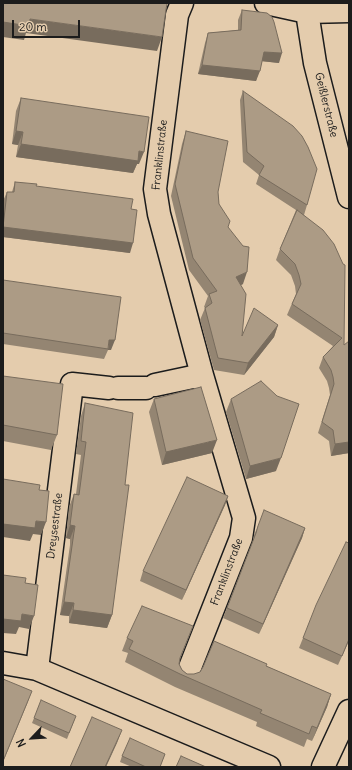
<!DOCTYPE html>
<html>
<head>
<meta charset="utf-8">
<style>
	body { margin:0 }
	#map { position:relative; width:352px; height:770px; overflow:hidden; background:#e4ccad; font-family:Delius,sans-serif }
	canvas { display:block }
	.frame { position:absolute; inset:0; border:4px solid #1c1c1c; pointer-events:none }
	.north { position:absolute; left:12px; top:718px; width:40px; height:40px; -webkit-text-stroke:3px #e4ccad; paint-order:stroke; rotate:245deg; font-size:11px; font-weight:700; line-height:16px; text-align:center; color:#1c1c1c }
	.north::after { content:''; display:block; margin:auto; width:14px; height:18px; background:#1c1c1c; clip-path:polygon(50% 0,100% 100%,50% 72%,0 100%) }
	.scale { position:absolute; left:12px; top:20px; width:68px; height:18px; box-sizing:border-box; border:2px solid #1c1c1c; border-top:0; padding-left:5px; font-size:12px; line-height:14px; white-space:nowrap; color:#1c1c1c; -webkit-text-stroke:3px #e4ccad; paint-order:stroke }
</style>
</head>
<body>
<div id="map">
<canvas width="352" height="770"></canvas>
<div class="frame"></div>
<div class="north">N</div>
<div class="scale">20 m</div>
</div>
<script>
const c = document.querySelector('canvas').getContext('2d');
c.lineJoin = 'round';
const poly = rows => new Path2D(rows.map(r => 'M' + r).join(''));
function stroke(path, color, width, dash) { c.strokeStyle = color; c.lineWidth = width; c.lineCap = dash ? 'butt' : 'round'; c.setLineDash(dash || []); c.stroke(path); }
function fillPath(path, color) { c.fillStyle = color; c.fill(path, 'evenodd'); }
function write(font, color, halo, rows, align = 'center') {
  c.font = font + ' Delius,sans-serif'; c.lineWidth = 3; c.setLineDash([]); c.textBaseline = 'middle'; c.strokeStyle = halo; c.fillStyle = color; for (const [text, x, y, turn = 0] of rows) {
    c.save(); c.translate(x, y); c.rotate((+turn || 0) * Math.PI / 180); c.textAlign = isNaN(turn) ? turn : align; if (halo) c.strokeText(text, 0, 0); c.fillText(text, 0, 0); c.restore();
  }
}
const street = poly([
	[266,3,307,12,349,11],
	[307,12,315,63,349,197],
	[155,385,202,375,159,214,155,189,177,15,182,3],
	[118,388,146,388],
	[3,663,37,669,269,767],
	[37,669,72,384,109,388],
	[187,675,241,538,244,518,202,375],
	[323,767,349,711]
]);
stroke(street, '#1c1c1c', 25);
stroke(street, '#e4ccad', 22);
fillPath(poly([
	[242,10,279,63,262,61,256,81,198,74,205,43,208,33,238,30,238,20],
	[243,91,307,205,304,215,344,345,349,453,331,456,329,441,318,433,330,395,329,388,327,381,319,368,323,357,333,346,287,315,296,294,295,286,291,275,276,260,280,249,296,210,256,184,259,175,243,162,240,100],
	[21,98,139,164,137,164,133,173,16,157,18,145,12,144,16,111],
	[186,131,218,192,219,204,228,227,243,284,241,285,242,336,278,325,274,337,244,375,214,370,200,320,205,308,204,307,208,296,189,270,171,196,182,144],
	[15,182,131,209,130,253,3,237,3,201,7,192,12,192],
	[3,280,111,350,108,350,104,359,3,344],
	[3,376,57,435,51,450,3,441],
	[154,399,212,453,162,465,149,412],
	[231,399,276,471,246,479,226,412],
	[85,403,125,485,112,615,107,628,69,623,69,616,60,615,70,545,70,539,66,538,69,507,74,494,76,494,81,455,76,454,81,416],
	[228,496,225,505,182,600,140,581,143,571],
	[258,526,305,528,302,538,259,634,223,618,253,541,254,535],
	[349,543,349,641,338,665,299,648,303,638],
	[193,626,180,659,179,664,182,670,187,674,194,674,266,666,331,694,327,707,312,741,307,739,304,747,256,726,257,722,175,687,125,662,128,653,122,651,127,638],
	[76,716,67,739,32,723,34,718],
	[165,754,160,767,132,767,120,762,122,756]
]), '#948572');
fillPath(poly([
	[30,19,162,37,157,51,26,33,24,40,3,37,3,22],
	[264,52,282,53,279,63,260,61],
	[202,65,260,71,256,81,198,74],
	[16,131,23,132,18,145,12,144],
	[21,144,139,151,144,152,139,164,137,164,133,173,16,157],
	[3,227,133,243,130,253,3,237],
	[247,272,243,284,232,289,236,277],
	[278,325,274,337,244,375,248,363],
	[109,340,115,340,111,350,108,350],
	[217,440,212,453,162,465,166,452],
	[349,442,349,453,331,456,335,444],
	[281,458,276,471,246,479,250,466],
	[228,496,225,505,182,600,186,590],
	[36,521,46,522,41,535,33,534,30,541,3,537,3,524],
	[70,525,75,526,70,539,66,538],
	[305,528,302,538,259,634,263,624],
	[64,602,74,603,69,616,60,615],
	[73,610,112,615,107,628,69,623],
	[22,614,34,616,29,629,19,627,16,634,3,633,3,619],
	[32,691,27,704,3,762,3,761],
	[331,694,327,707,312,741,317,728],
	[122,730,117,743,106,767,105,767]
]), '#786c5d');
const building = poly([
	[3,3,167,3,162,37,30,19,29,26,3,22,3,3],
	[242,10,267,13,272,17,274,22,282,53,264,52,260,71,202,65,208,33,241,30,242,10],
	[243,91,293,126,302,136,308,147,317,169,307,205,259,175,264,166,247,152,243,91],
	[21,98,149,117,144,152,139,151,138,161,21,144,23,132,16,131,21,98],
	[186,131,228,141,218,192,219,204,230,221,228,227,243,246,249,247,247,272,236,277,246,294,242,336,254,308,278,325,248,363,218,358,205,308,212,303,209,294,217,291,193,258,175,184,186,131],
	[15,182,37,184,36,186,133,199,131,209,137,210,133,243,3,227,7,192,14,192,15,182],
	[297,210,323,230,334,244,343,264,345,265,344,345,349,341,349,442,335,444,333,430,322,422,334,384,333,377,331,370,323,357,342,338,292,304,301,284,299,275,295,264,280,249,297,210],
	[3,280,121,297,115,340,109,340,108,349,3,333,3,280],
	[3,376,63,384,57,435,3,425,3,376],
	[261,381,277,396,299,404,281,458,250,466,231,399,261,381],
	[201,387,217,440,166,452,154,399,201,387],
	[85,403,133,413,125,485,129,485,112,615,73,610,74,603,64,602,74,532,75,526,70,525,74,494,79,495,86,442,81,441,85,403],
	[187,477,228,496,186,590,143,571,187,477],
	[3,479,40,485,39,490,49,491,46,522,36,521,35,528,3,524,3,479],
	[264,510,305,528,263,624,227,608,256,533,258,526,264,510],
	[346,542,349,543,349,639,342,656,303,638,316,605,346,542],
	[3,575,26,578,25,583,38,585,34,616,22,614,21,621,3,619,3,575],
	[142,606,193,626,180,658,179,664,182,670,187,674,194,674,200,672,203,667,214,641,267,664,266,666,331,694,317,728,312,726,309,734,260,713,262,710,180,674,129,649,133,641,127,638,142,606],
	[3,679,32,691,3,761,3,679],
	[41,700,76,716,69,733,34,718,41,700],
	[92,717,122,730,105,767,70,767,92,717],
	[130,738,165,754,160,767,146,767,122,756,130,738],
	[181,756,206,767,176,767,181,756]
]);
fillPath(building, '#ac9b85');
stroke(building, '#786c5d', 1);
write('11px', '#1c1c1c', '#e4ccad', [
	["Geißlerstraße",326,105,76],
	["Franklinstraße",160,155,-84],
	["Dreysestraße",55,526,-83],
	["Franklinstraße",227,572,-69]
]);
</script>
</body>
</html>
